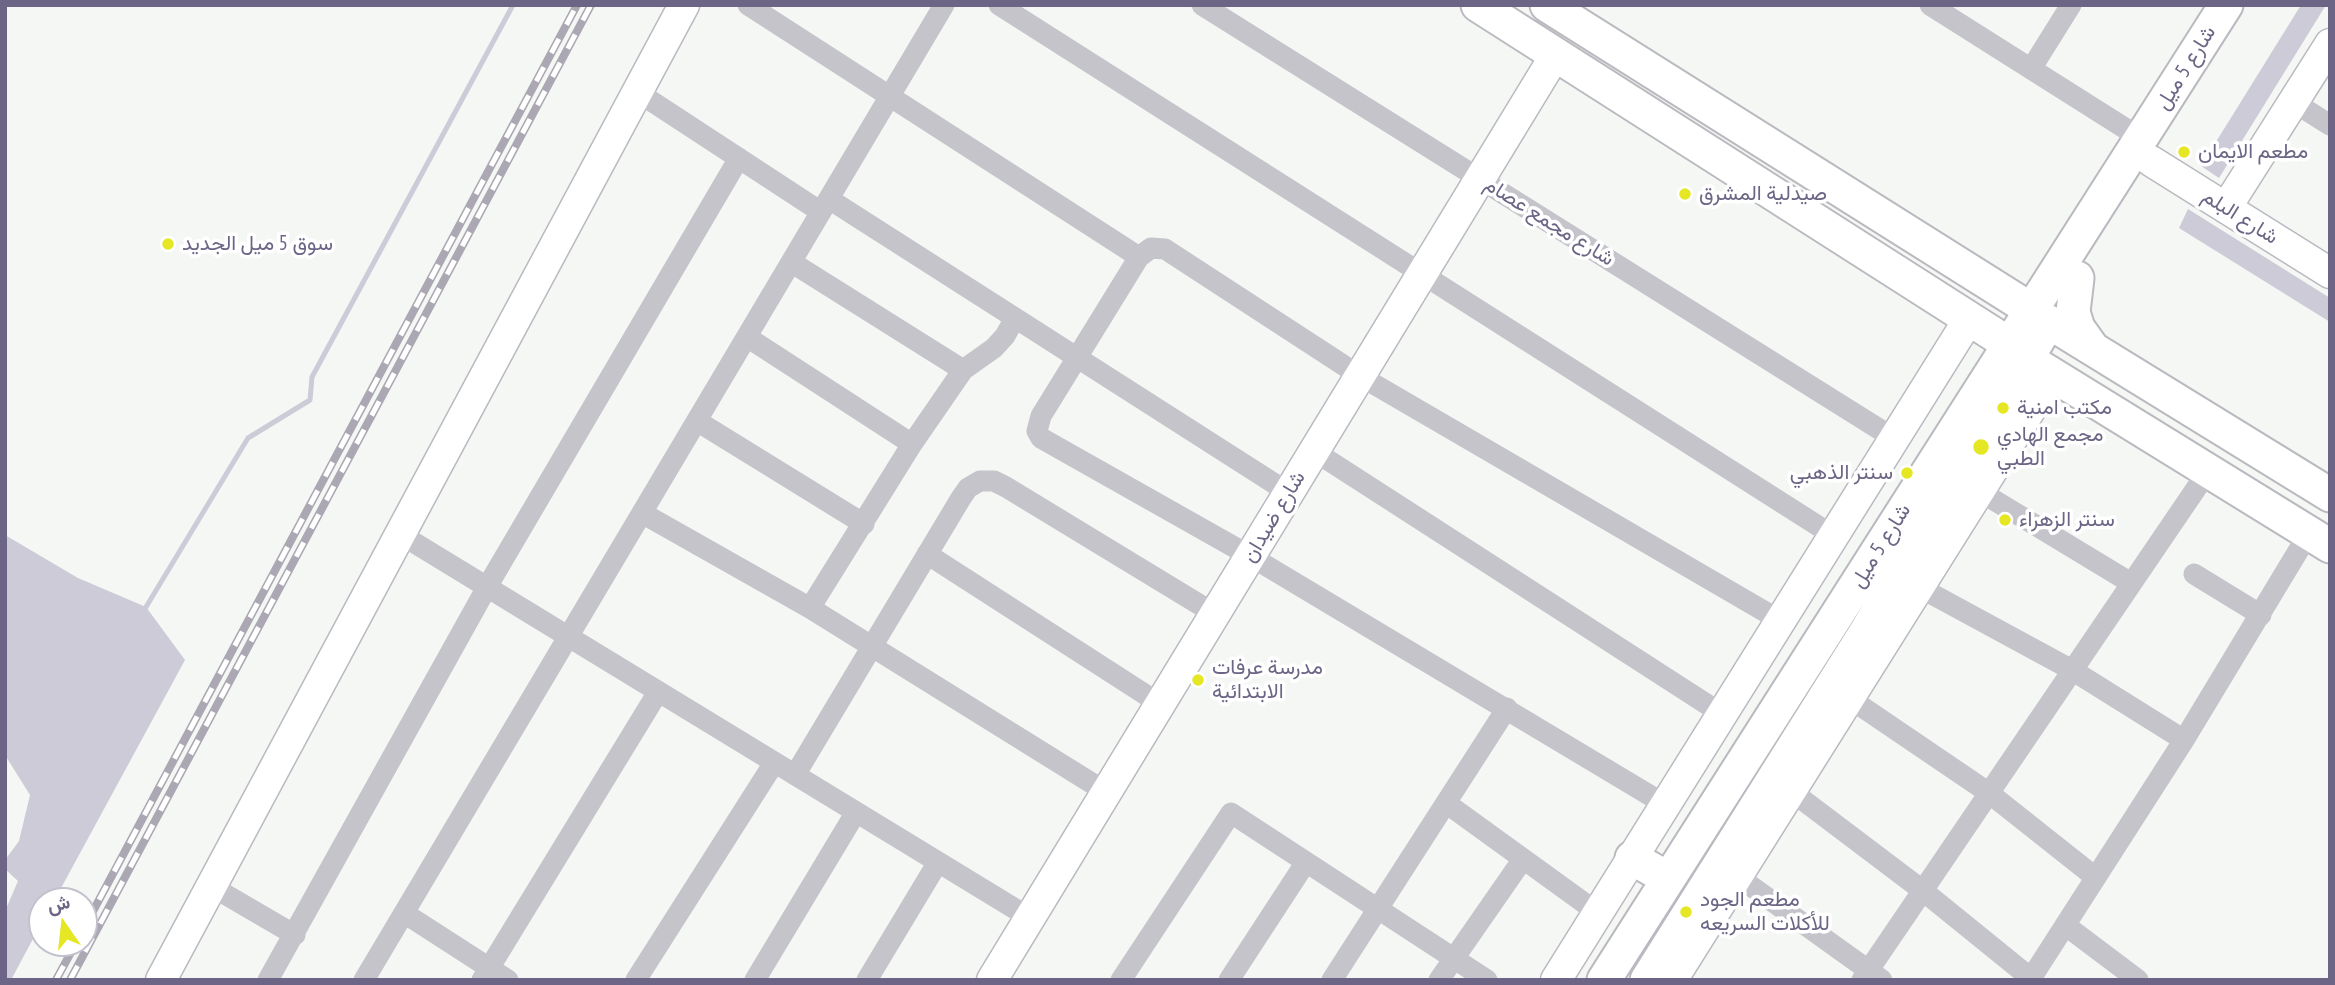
<!DOCTYPE html>
<html>
<head>
<meta charset="utf-8">
<style>
	body { margin:0 }
	#map { position:relative; width:2335px; height:985px; overflow:hidden; background:#f4f7f3; font-family:"PT Sans Narrow",Vazirmatn,sans-serif }
	canvas { display:block }
	.frame { position:absolute; inset:0; border:7px solid #6c6585; pointer-events:none }
	.north { position:absolute; left:28px; top:887px; width:70px; height:70px; box-sizing:border-box; background:#fff; border:2px solid #c4c1ce; border-radius:50%; rotate:346deg; font-size:19px; font-weight:700; line-height:28px; text-align:center; color:#6c6585 }
	.north::after { content:''; display:block; margin:auto; width:24px; height:32px; background:#e5e624; clip-path:polygon(50% 0,100% 100%,50% 72%,0 100%) }
</style>
</head>
<body>
<div id="map">
<canvas width="2335" height="985"></canvas>
<div class="frame"></div>
<div class="north">ش</div>
</div>
<script>
const c = document.querySelector('canvas').getContext('2d');
c.lineJoin = 'round';
function fillPath(path, color) { c.fillStyle = color; c.fill(path, 'evenodd'); }
const poly = rows => new Path2D(rows.map(r => 'M' + r).join(''));
function stroke(path, color, width, dash) { c.strokeStyle = color; c.lineWidth = width; c.lineCap = dash ? 'butt' : 'round'; c.setLineDash(dash || []); c.stroke(path); }
function write(font, color, halo, rows, align = 'center') {
  c.font = font + ' "PT Sans Narrow",Vazirmatn,sans-serif'; c.lineWidth = 7; c.setLineDash([]); c.textBaseline = 'middle'; c.strokeStyle = halo; c.fillStyle = color; for (const [text, x, y, turn = 0] of rows) {
    c.save(); c.translate(x, y); c.rotate((+turn || 0) * Math.PI / 180); c.textAlign = isNaN(turn) ? turn : align; if (halo) c.strokeText(text, 0, 0); c.fillText(text, 0, 0); c.restore();
  }
}
fillPath(poly([
	[2301,5,2326,5,2219,178,2201,166],
	[2188,209,2330,298,2330,322,2179,228],
	[5,535,78,578,146,607,185,660,54,901,42,901,42,922,11,980,5,980,5,911,18,881,5,869,5,860,19,841,30,795,5,755]
]), '#cccbd7');
stroke(poly([
	[146,607,248,438,310,400,312,377,513,5]
]), '#cccbd7', 5);
const secondary = poly([
	[2151,161,2330,273],
	[2226,208,2330,44],
	[161,980,684,5],
	[992,980,1556,54],
	[1556,980,1969,319],
	[1672,980,2049,380]
]);
const primary = poly([
	[1478,5,2009,344],
	[1547,5,2033,311],
	[2077,278,2073,312,2078,328,2093,349],
	[2049,322,2330,495],
	[2027,359,2330,546],
	[1632,858,1667,878],
	[1604,980,2226,5],
	[1647,980,1866,632,2045,328]
]);
stroke(secondary, '#bab9c1', 33);
stroke(primary, '#bbb9c0', 37);
stroke(poly([
	[748,5,1139,257],
	[999,5,1834,536],
	[1202,5,1895,439],
	[1930,5,2142,139],
	[2031,69,2071,5],
	[636,91,821,212],
	[2292,101,2330,125],
	[829,199,1289,493],
	[791,262,963,370],
	[747,337,912,444],
	[697,421,864,524],
	[1314,451,1722,714],
	[1979,491,2131,583],
	[642,513,810,608,1106,792],
	[400,534,1030,918],
	[927,554,1160,704],
	[2194,574,2261,615],
	[1919,587,2072,670,2184,740],
	[810,608,912,444,963,370,994,348,1005,336,1015,318],
	[1849,698,1989,793,2095,877],
	[795,775,961,498,968,488,980,481,994,481,1006,487,1215,614],
	[1791,791,1922,890,2033,980],
	[1446,803,1598,913],
	[1666,805,1250,556,1041,438,1037,431,1041,416,1139,257,1151,248,1165,249,1360,376,1781,621],
	[1737,876,1882,980],
	[211,886,295,935],
	[404,913,508,980],
	[2065,925,2138,980],
	[268,980,487,587,739,158],
	[364,980,944,5],
	[482,980,658,692],
	[636,980,774,763],
	[755,980,856,812],
	[867,980,938,862],
	[1121,980,1231,813,1487,980],
	[1229,980,1306,862],
	[1332,980,1507,708],
	[1439,980,1523,859],
	[1862,980,2208,471],
	[2030,980,2184,740,2309,533]
]), '#c6c4cb', 21);
stroke(secondary, '#fff', 30);
stroke(primary, '#fff', 33);
const rail = poly([
	[84,928,577,5],
	[56,980,76,943],
	[70,980,591,5]
]);
stroke(rail, '#aba8b3', 8);
stroke(rail, '#fff', 5, [16]);
for (const [x, y, r, color] of [
	[2184,152,7,"#e5e624"],
	[1685,194,7,"#e5e624"],
	[168,244,7,"#e5e624"],
	[2003,408,7,"#e5e624"],
	[1981,447,9,"#e5e624"],
	[1907,473,7,"#e5e624"],
	[2005,520,7,"#e5e624"],
	[1198,680,7,"#e5e624"],
	[1686,912,7,"#e5e624"]
]) { const dot = new Path2D(); dot.arc(x, y, r, 0, 2 * Math.PI); c.fillStyle = color; c.fill(dot); stroke(dot, '#fff', 2.5); }
write('21px', '#6c6585', '#fff', [
	["شارع 5 ميل",2186,68,-58],
	["شارع البلم",2240,217,32],
	["شارع مجمع عصام",1549,222,32],
	["شارع ضيدان",1274,517,-59],
	["شارع 5 ميل",1881,546,-58]
]);
write('21px', '#6c6585', '#fff', [
	["مطعم الايمان",2198,152],
	["صيدلية المشرق",1699,194],
	["سوق 5 ميل الجديد",182,244],
	["مكتب امنية",2017,408],
	["مجمع الهادي",1997,435],
	["الطبي",1997,459],
	["سنتر الذهبي",1893,473,"right"],
	["سنتر الزهراء",2019,520],
	["مدرسة عرفات",1212,668],
	["الابتدائية",1212,692],
	["مطعم الجود",1700,900],
	["للأكلات السريعه",1700,924]
], 'left');
</script>
</body>
</html>
